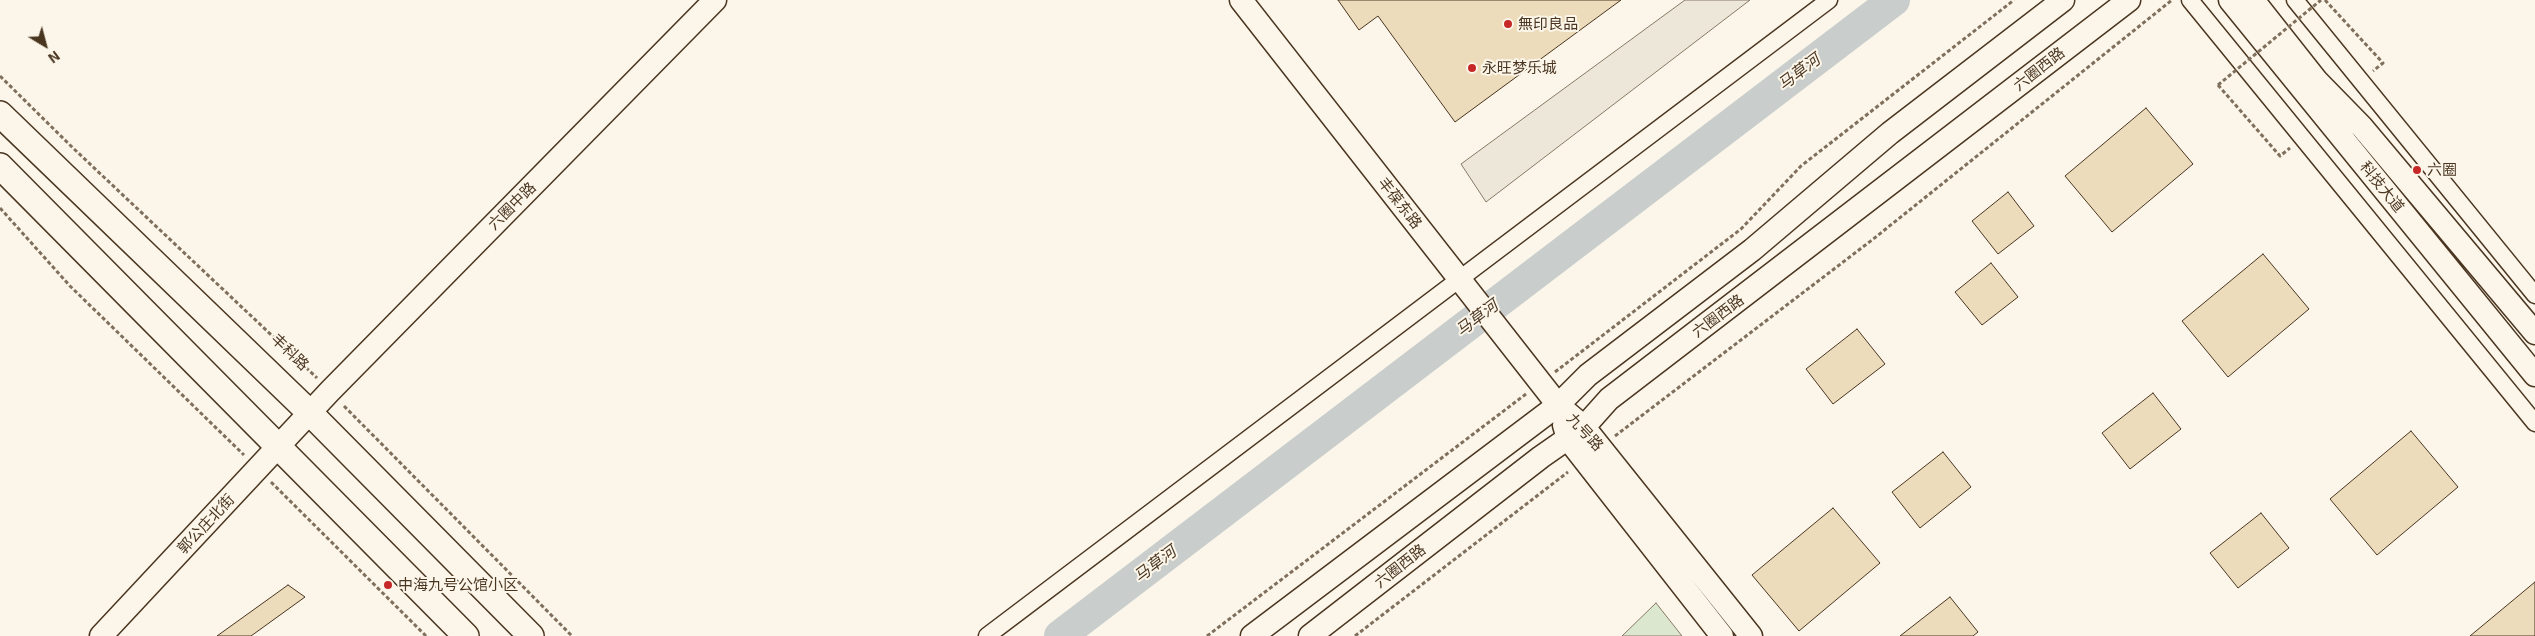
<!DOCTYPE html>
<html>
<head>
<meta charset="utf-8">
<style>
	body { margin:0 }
	#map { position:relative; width:2535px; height:636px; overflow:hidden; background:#fbf6e9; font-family:"Exo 2",sans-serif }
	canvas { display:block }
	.north { position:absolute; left:20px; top:20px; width:50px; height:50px; -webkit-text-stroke:4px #fbf6e9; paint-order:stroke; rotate:143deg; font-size:14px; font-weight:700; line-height:20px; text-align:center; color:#4a3520 }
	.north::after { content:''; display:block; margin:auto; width:18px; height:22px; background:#4a3520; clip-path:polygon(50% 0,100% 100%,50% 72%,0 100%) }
</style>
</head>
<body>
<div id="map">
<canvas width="2535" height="636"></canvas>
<div class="north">N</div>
</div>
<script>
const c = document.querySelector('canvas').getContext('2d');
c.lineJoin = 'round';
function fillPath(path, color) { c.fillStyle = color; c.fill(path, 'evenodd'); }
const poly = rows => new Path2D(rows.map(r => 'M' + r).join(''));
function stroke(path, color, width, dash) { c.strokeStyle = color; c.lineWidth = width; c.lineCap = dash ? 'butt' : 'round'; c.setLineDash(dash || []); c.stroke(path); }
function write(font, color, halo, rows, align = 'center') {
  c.font = font + ' "Exo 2","Noto Sans SC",sans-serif'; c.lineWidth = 4; c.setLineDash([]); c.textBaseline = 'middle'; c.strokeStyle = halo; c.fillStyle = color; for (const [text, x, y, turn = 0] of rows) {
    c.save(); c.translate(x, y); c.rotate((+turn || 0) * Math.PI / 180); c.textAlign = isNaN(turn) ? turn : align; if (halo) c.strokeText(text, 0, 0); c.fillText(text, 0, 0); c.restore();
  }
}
const green = poly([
	[1656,603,1682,636,1622,636,1656,603]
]);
fillPath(green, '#dce7d0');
stroke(green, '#887966', 1);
const parking = poly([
	[1685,0,1750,0,1486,202,1461,164,1685,0]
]);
fillPath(parking, '#ede7d9');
stroke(parking, '#887966', 1);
stroke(poly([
	[1060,636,1894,0]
]), '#c9cecd', 32);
const building = poly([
	[1338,0,1621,0,1455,122,1378,16,1359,30,1338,0],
	[2146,108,2193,164,2112,232,2065,176,2146,108],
	[2008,192,2034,226,1998,254,1972,221,2008,192],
	[2263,254,2309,309,2228,377,2182,321,2263,254],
	[1991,263,2018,297,1982,325,1955,292,1991,263],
	[1857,329,1885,364,1833,404,1806,369,1857,329],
	[2153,393,2181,429,2130,469,2102,433,2153,393],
	[2411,431,2458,487,2377,555,2330,499,2411,431],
	[1943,452,1971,487,1920,528,1892,492,1943,452],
	[1833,508,1880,563,1799,631,1752,575,1833,508],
	[2261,513,2289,548,2238,588,2210,553,2261,513],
	[2535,582,2535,636,2470,636,2535,582],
	[288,585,305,597,251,636,217,636,288,585],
	[1950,597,1978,632,1973,636,1900,636,1950,597]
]);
fillPath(building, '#ecdcbc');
stroke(building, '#4a3520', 1);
const street = poly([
	[2190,0,2535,423],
	[2295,0,2535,295],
	[987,636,1829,0]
]);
const secondary = poly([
	[1241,0,1558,405,1584,427,1751,636],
	[2230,0,2535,375],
	[2253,0,2317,81,2362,127,2535,333],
	[1564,425,1568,439,1722,636],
	[101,636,330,391,715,0],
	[1252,636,1558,405,1588,375,1752,250,1890,133,2063,0],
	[1310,636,1541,457,1584,427,1609,399,2129,0]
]);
const primary = poly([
	[0,114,310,413,531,636],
	[0,166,466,636]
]);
stroke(street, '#4a3520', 19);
stroke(secondary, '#4a3520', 25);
stroke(primary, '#4a3520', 28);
stroke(poly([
	[2325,0,2383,63,2373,71],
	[0,76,73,148,317,378],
	[2218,85,2280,156,2290,148],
	[0,208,70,286,244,455],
	[1555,372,1741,229,1801,166,2014,0],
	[344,406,572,636],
	[1615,436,1872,240,2172,0],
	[271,482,426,636],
	[1207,636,1526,394],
	[1355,636,1568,472]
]), '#7f6f5c', 3, [4, 2.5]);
stroke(street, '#fbf6e9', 16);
stroke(secondary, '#fbf6e9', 22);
stroke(primary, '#fbf6e9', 25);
stroke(poly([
	[2218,85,2321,0]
]), '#7f6f5c', 3, [4, 2.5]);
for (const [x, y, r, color] of [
	[1508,24,5,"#c62828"],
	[1472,68,5,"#c62828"],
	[2417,170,5,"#c62828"],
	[388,585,5,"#c62828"]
]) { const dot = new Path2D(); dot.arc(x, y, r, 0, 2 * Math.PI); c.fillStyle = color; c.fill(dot); stroke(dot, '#fbf6e9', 2); }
write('15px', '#4a3520', '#fbf6e9', [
	["無印良品",1518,24],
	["永旺梦乐城",1482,68],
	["六圈",2427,170],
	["中海九号公馆小区",398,585]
], 'left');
write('15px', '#4a3520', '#fbf6e9', [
	["六圈西路",2039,69,-38],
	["科技大道",2382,187,51],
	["丰葆东路",1400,203,52],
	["六圈中路",512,206,-45],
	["六圈西路",1718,316,-37],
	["丰科路",290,352,44],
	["九号路",1585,432,47],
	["郭公庄北街",206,524,-47],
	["六圈西路",1400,566,-38]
]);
write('italic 16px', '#4a3520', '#fbf6e9', [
	["马草河",1799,72,-37],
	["马草河",1477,318,-37],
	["马草河",1155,564,-37]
]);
</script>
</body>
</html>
